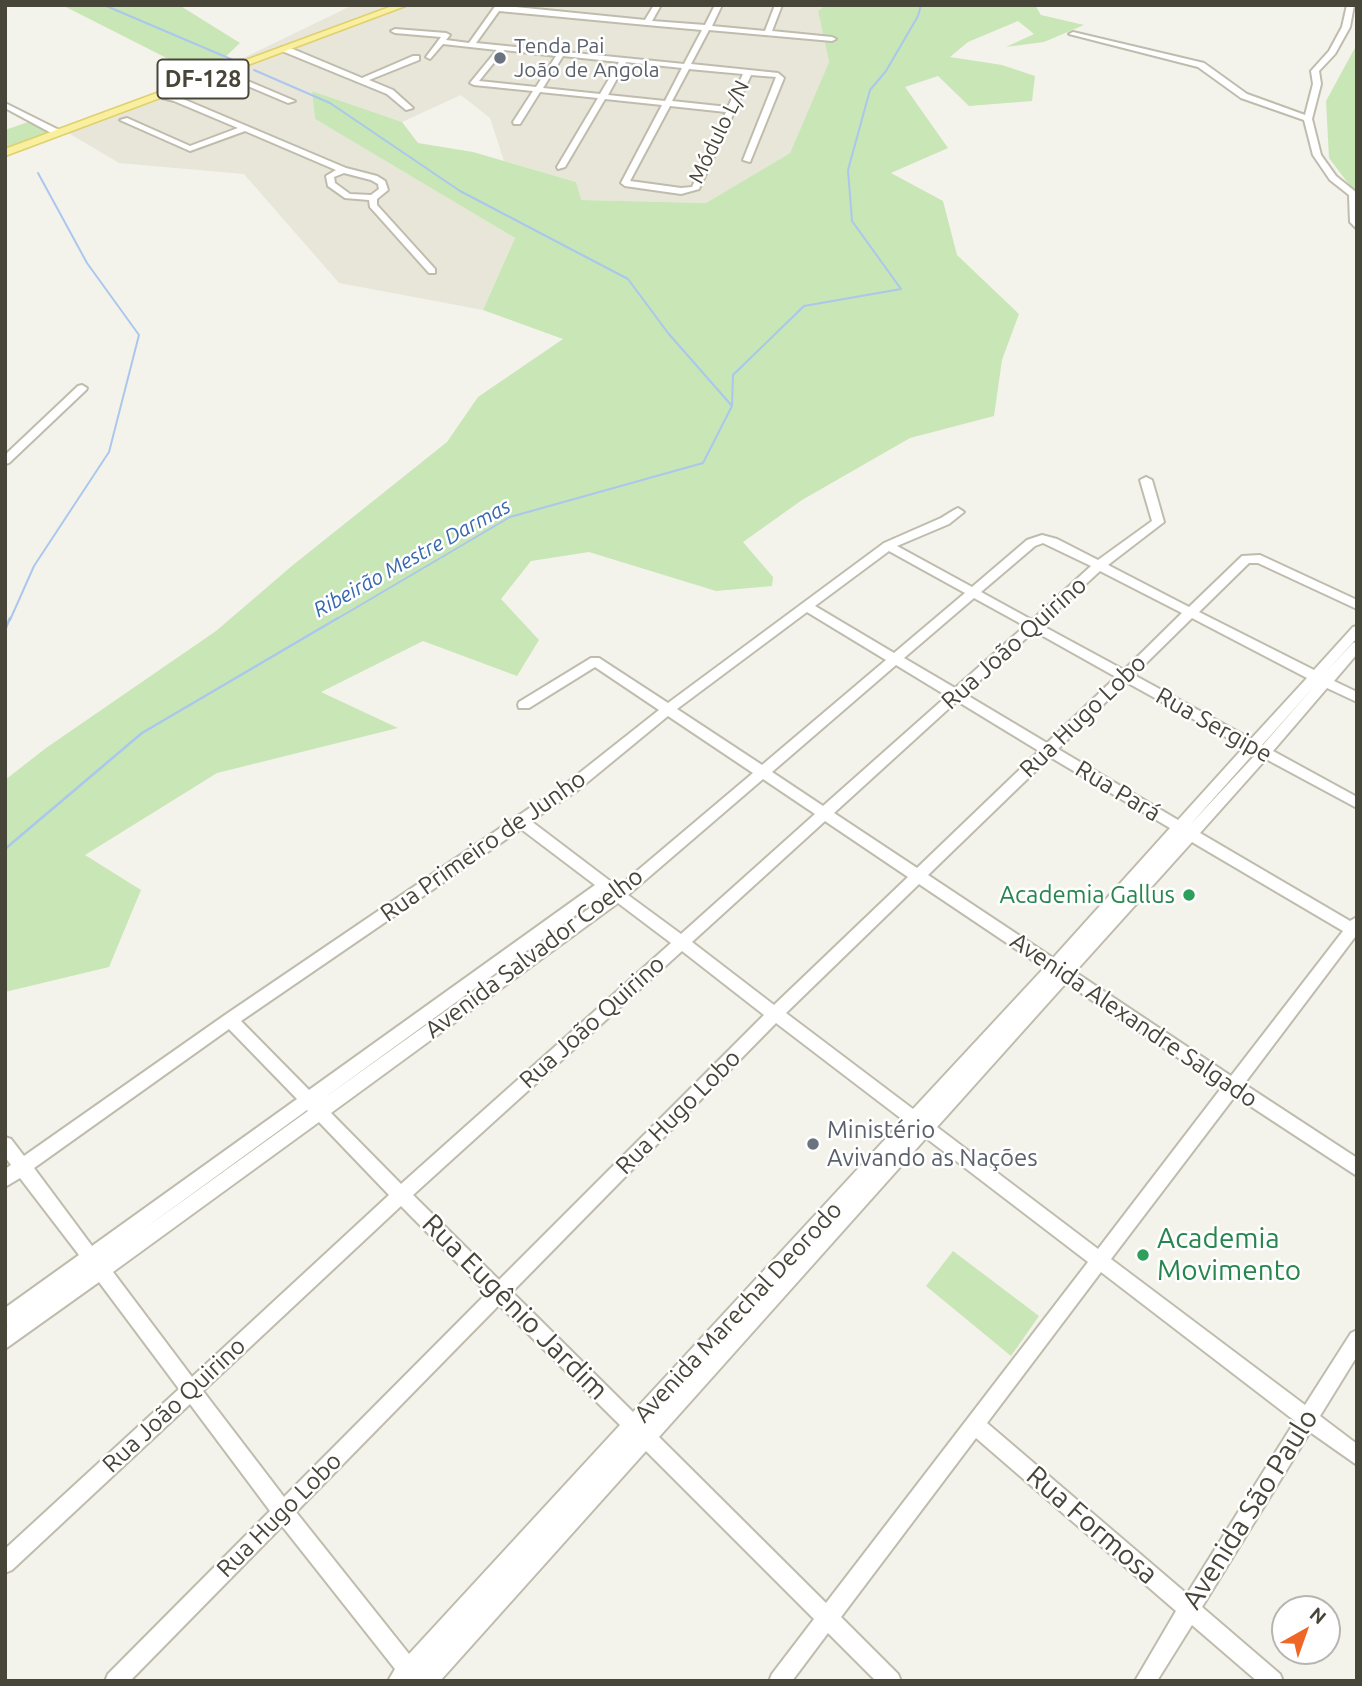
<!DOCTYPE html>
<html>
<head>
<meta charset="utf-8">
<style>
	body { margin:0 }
	#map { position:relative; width:1362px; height:1686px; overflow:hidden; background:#f4f3eb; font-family:Ubuntu,sans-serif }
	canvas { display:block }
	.frame { position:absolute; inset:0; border:7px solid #484539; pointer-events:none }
	.north { position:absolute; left:1271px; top:1595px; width:70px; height:70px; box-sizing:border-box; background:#fff; border:2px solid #b6b5b0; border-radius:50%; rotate:40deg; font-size:19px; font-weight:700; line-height:28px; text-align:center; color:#484539 }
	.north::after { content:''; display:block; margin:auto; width:24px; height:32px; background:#ef6727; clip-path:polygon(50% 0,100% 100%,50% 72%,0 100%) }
</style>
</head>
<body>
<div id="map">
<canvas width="1362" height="1686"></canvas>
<div class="frame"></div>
<div class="north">N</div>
</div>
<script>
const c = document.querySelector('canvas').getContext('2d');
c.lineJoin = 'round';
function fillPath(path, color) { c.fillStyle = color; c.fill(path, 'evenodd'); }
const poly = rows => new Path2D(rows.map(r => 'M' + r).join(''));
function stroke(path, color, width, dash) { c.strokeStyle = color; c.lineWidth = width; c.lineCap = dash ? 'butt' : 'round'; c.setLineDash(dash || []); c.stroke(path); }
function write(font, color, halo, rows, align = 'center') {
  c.font = font + ' Ubuntu,sans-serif'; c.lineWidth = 5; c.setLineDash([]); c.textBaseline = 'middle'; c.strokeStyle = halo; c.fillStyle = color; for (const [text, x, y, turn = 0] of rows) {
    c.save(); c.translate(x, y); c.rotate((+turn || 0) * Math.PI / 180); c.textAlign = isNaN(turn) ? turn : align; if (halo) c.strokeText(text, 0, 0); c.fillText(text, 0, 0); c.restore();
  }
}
fillPath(poly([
	[353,5,826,5,818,11,829,62,790,153,706,203,580,200,576,182,504,161,490,118,461,95,402,122,312,91,315,119,515,238,483,310,339,283,244,174,119,163,60,128,204,77]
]), '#e8e6d9');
fillPath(poly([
	[62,5,179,5,240,43,204,77],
	[826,5,1035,5,1041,15,1084,25,1044,42,1006,47,1034,34,1018,21,968,42,950,57,1002,65,1035,76,1032,101,969,106,938,76,905,87,948,148,891,173,943,201,957,255,1019,314,1002,360,994,416,910,438,802,500,743,542,773,577,772,586,716,591,589,552,531,561,501,599,539,640,517,676,423,641,321,692,398,728,217,773,85,855,141,890,109,967,5,992,5,780,46,748,216,631,293,565,447,442,478,397,563,339,483,310,515,238,315,119,312,91,402,122,418,143,473,152,576,182,581,200,706,203,790,153,829,62,818,11],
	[1357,44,1357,195,1329,158,1326,101],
	[28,122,48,133,5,149,5,130],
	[953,1251,1039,1316,1011,1356,926,1286]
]), '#c8e6b6');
stroke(poly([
	[104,5,233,60],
	[254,70,330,103,460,191,628,279,668,333,732,406],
	[10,620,34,566,109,452,139,335,87,263,38,173],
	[335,620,510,517,703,463,732,406,733,375,804,306,901,289,852,221,848,170,870,90,886,71,918,16,921,5]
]), '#abc7ed', 2);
stroke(poly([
	[5,630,10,618],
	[5,849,142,733,338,618]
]), '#abc7ed', 2.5);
const minor = poly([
	[496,5,645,20,654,5,661,5,652,21,705,25,715,5,722,5,712,26,765,31,775,5,782,5,772,31,832,37,836,39,832,41,709,30,691,64,778,73,784,78,750,162,743,160,776,77,751,75,699,189,681,194,625,186,621,183,662,105,605,99,565,167,558,169,557,167,598,98,540,92,520,124,514,124,513,122,533,91,474,85,470,83,497,50,443,44,430,59,426,57,441,37,395,33,391,31,395,29,446,33,450,35,446,40,469,43,496,5],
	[499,11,647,25,702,30,684,64,476,43,499,11],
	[504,50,556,56,536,87,479,81,504,50],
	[563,56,619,62,600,94,543,88,563,56],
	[626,62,682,68,665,101,608,95,626,62],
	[689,69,743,74,728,107,672,101,689,69],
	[670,106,726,112,692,187,681,188,630,181,670,106],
	[1347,5,1354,5,1350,27,1335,54,1319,71,1321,84,1312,119,1321,155,1336,176,1357,193,1357,229,1350,222,1349,195,1330,180,1313,155,1304,120,1241,98,1198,67,1069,34,1073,32,1204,63,1247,94,1305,115,1313,84,1311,71,1329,51,1342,27,1347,5],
	[282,47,288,47,362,78,413,56,419,56,419,60,369,80,393,90,413,108,406,110,387,94,282,51,282,47],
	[236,76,295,101,288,103,236,81,183,99,346,168,377,176,385,181,388,190,377,199,377,205,435,269,435,273,429,273,370,207,369,200,345,198,328,186,326,176,336,170,245,131,190,151,120,120,127,118,190,146,238,128,174,101,155,96,159,94,175,97,236,76],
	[344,173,371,180,378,184,379,189,371,195,350,194,335,183,334,177,344,173],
	[5,103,61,131,62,133,55,135,5,108,5,103],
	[82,385,87,388,86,390,9,463,5,464,5,455,78,386,82,385],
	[1146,477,1152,480,1164,522,1108,565,1189,607,1242,556,1260,555,1357,600,1357,609,1258,563,1249,563,1199,612,1314,670,1353,627,1357,626,1357,638,1323,675,1353,643,1357,642,1357,654,1334,681,1357,692,1357,702,1327,688,1273,751,1357,797,1357,808,1266,759,1200,833,1350,921,1357,917,1357,938,1355,937,1244,1084,1357,1158,1357,1176,1235,1096,1111,1259,1305,1405,1351,1333,1357,1330,1357,1356,1320,1416,1357,1444,1357,1465,1310,1432,1202,1607,1280,1674,1283,1681,1257,1681,1192,1625,1157,1681,1135,1681,1176,1611,976,1438,841,1617,898,1674,901,1681,876,1681,828,1633,792,1681,769,1681,772,1674,814,1619,646,1451,440,1681,388,1681,395,1669,282,1526,130,1681,105,1681,108,1674,270,1511,190,1404,12,1570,5,1573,5,1549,179,1389,99,1282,5,1349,5,1329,8,1326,5,1328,5,1308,79,1255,20,1178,5,1187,5,1169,11,1165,5,1157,5,1137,11,1139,24,1156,225,1015,568,782,659,710,595,667,529,708,519,708,518,705,519,702,591,658,599,658,668,703,884,543,941,518,954,510,958,508,964,512,949,524,897,546,972,587,1027,540,1042,535,1057,539,1098,560,1152,521,1140,480,1146,477],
	[1043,543,1091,566,1032,620,981,592,1035,546,1043,543],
	[889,551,965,593,894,653,815,606,889,551],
	[1100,571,1182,613,1124,670,1041,625,1100,571],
	[974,598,1025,626,955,688,904,658,974,598],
	[807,612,886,660,762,765,677,709,807,612],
	[1192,618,1307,678,1251,739,1134,675,1192,618],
	[1034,631,1116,677,1047,743,965,694,1034,631],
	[896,665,947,696,823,806,772,772,896,665],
	[1126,682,1244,747,1178,820,1058,749,1126,682],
	[1317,683,1263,745,1262,745,1317,683],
	[957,701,1039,751,917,868,834,813,957,701],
	[668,716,753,773,618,887,531,821,578,790,668,716],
	[1254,753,1256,754,1189,826,1254,753],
	[1050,757,1170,828,1053,958,928,875,1050,757],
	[763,779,815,814,681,934,628,895,763,779],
	[825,821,908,877,774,1005,692,942,825,821],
	[521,829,595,885,309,1090,241,1021,521,829],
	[1192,842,1343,931,1231,1076,1075,972,1192,842],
	[919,884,1044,968,913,1109,786,1013,919,884],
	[606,893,608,895,320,1101,606,893],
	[618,903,671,943,401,1184,331,1113,618,903],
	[682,951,764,1015,499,1280,413,1195,682,951],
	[1066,983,1222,1087,1098,1249,937,1127,1066,983],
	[776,1023,903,1120,633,1412,512,1292,776,1023],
	[229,1029,297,1099,92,1246,34,1168,229,1029],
	[307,1110,308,1111,141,1231,307,1110],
	[319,1122,389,1195,192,1377,113,1272,319,1122],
	[926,1138,1088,1262,826,1603,659,1437,926,1138],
	[401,1206,487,1293,284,1497,203,1391,401,1206],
	[1101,1272,1295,1421,1187,1594,987,1423,1101,1272],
	[499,1305,620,1425,409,1654,296,1512,499,1305]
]);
const major = poly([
	[395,5,408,5,5,156,5,149,395,5]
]);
stroke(minor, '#c0bcad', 4);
stroke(major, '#ded06f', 3);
fillPath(minor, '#fff');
fillPath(major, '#f9ef9f');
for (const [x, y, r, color] of [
	[500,58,7,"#6b7280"],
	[1189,895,7,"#2e9e5b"],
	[813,1144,7,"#6b7280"],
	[1143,1255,7,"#2e9e5b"]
]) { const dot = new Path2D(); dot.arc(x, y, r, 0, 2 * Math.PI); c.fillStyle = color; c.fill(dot); stroke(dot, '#fff', 2.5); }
write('21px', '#5b616d', '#fff', [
	["Tenda Pai",514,46],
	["João de Angola",514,70]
], 'left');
write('21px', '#484539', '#fff', [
	["Módulo L/N",719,132,-64]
]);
write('italic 21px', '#3668b0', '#fff', [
	["Ribeirão Mestre Darmas",412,558,-29]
]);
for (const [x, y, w] of [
	[203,79,91]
]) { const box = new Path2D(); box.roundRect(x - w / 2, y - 19.5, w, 39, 5); c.fillStyle = '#fff'; c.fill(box); stroke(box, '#484539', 2); }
write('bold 23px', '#484539', null, [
	["DF-128",203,79]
]);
write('24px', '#484539', '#fff', [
	["Rua João Quirino",1014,643,-42],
	["Rua Hugo Lobo",1083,716,-44],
	["Rua Sergipe",1214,725,29],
	["Rua Pará",1118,791,31],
	["Rua Primeiro de Junho",483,846,-35],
	["Avenida Salvador Coelho",534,953,-37],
	["Avenida Alexandre Salgado",1134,1020,34],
	["Rua João Quirino",592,1022,-42],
	["Rua Hugo Lobo",678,1112,-45],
	["Avenida Marechal Deorodo",738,1312,-47],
	["Rua João Quirino",174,1405,-43],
	["Rua Hugo Lobo",279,1515,-45]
]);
write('24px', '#27864d', '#fff', [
	["Academia Gallus",1175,895]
], 'right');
write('24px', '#5b616d', '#fff', [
	["Ministério",827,1130],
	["Avivando as Nações",827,1158]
], 'left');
write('28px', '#27864d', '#fff', [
	["Academia",1157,1239],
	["Movimento",1157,1271]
], 'left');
write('28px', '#484539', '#fff', [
	["Rua Eugênio Jardim",515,1307,45],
	["Avenida São Paulo",1250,1509,-58],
	["Rua Formosa",1092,1525,41]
]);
</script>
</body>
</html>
